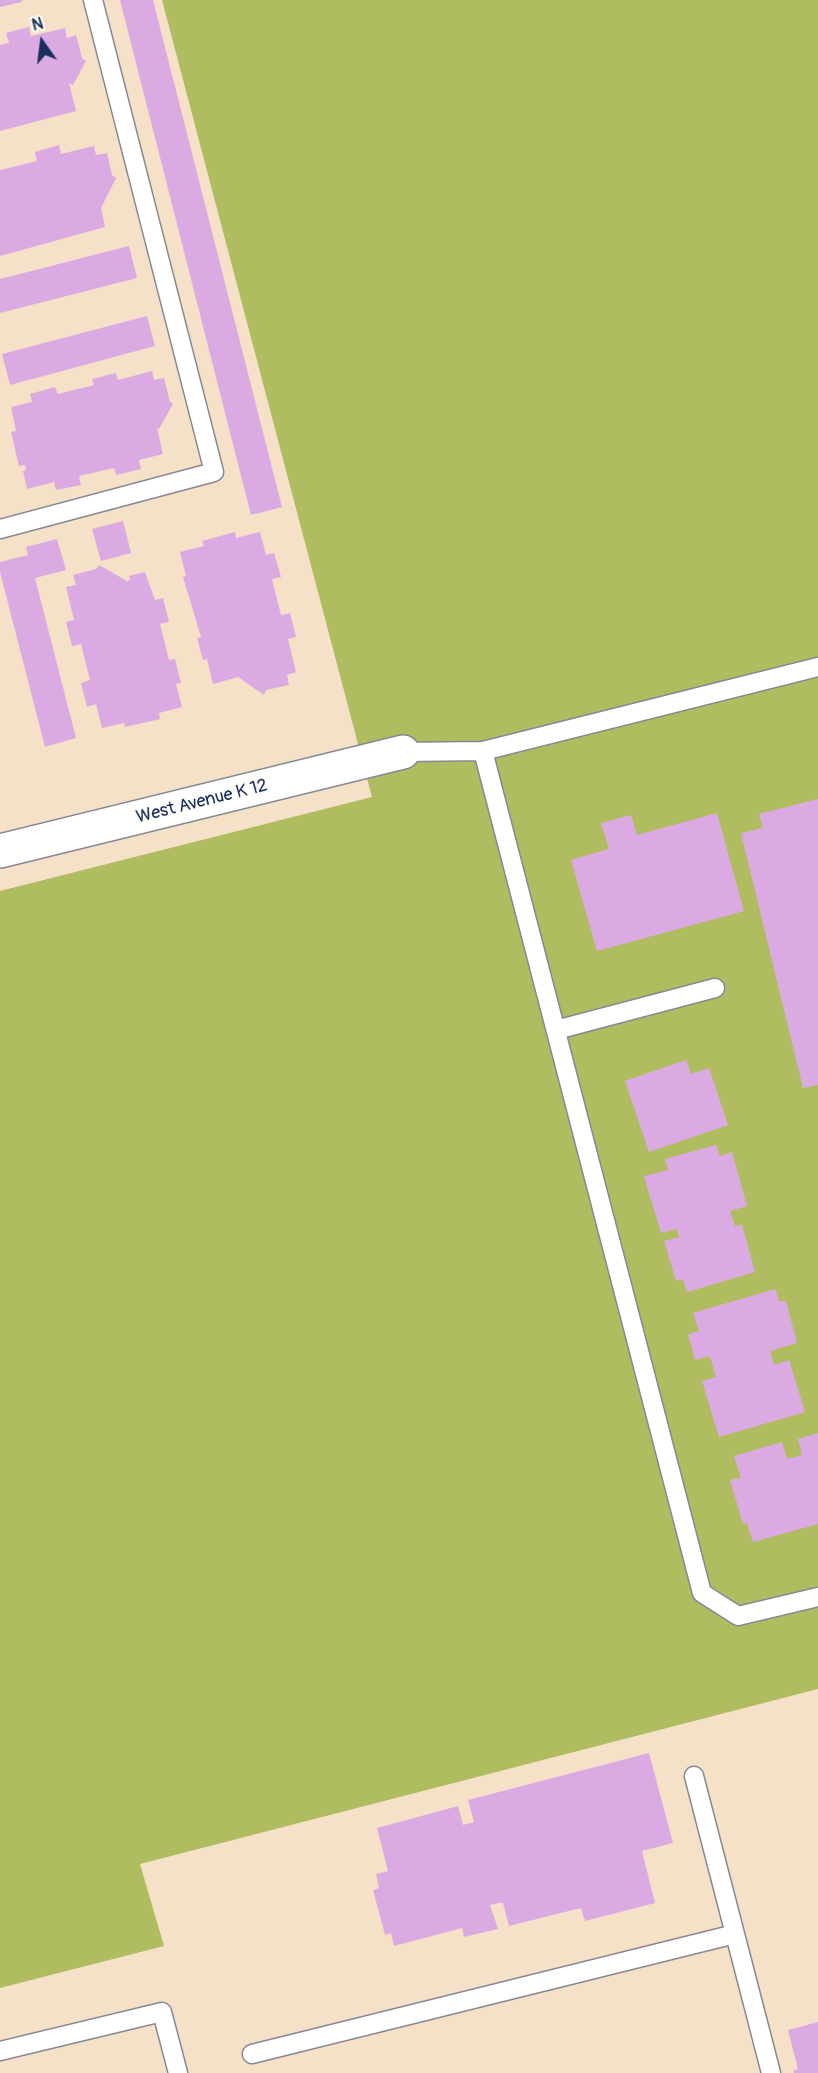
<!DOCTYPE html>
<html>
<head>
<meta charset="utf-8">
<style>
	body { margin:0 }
	#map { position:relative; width:818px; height:2073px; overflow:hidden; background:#f4e1c7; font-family:Pangolin,sans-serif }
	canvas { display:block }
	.north { position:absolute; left:12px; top:12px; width:60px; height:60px; -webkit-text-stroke:4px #fdfcf7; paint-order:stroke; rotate:346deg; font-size:16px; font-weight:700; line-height:24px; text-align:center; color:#1b2f5e }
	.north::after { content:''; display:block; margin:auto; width:21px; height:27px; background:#1b2f5e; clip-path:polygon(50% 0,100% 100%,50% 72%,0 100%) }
</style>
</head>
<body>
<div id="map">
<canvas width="818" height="2073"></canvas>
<div class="north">N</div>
</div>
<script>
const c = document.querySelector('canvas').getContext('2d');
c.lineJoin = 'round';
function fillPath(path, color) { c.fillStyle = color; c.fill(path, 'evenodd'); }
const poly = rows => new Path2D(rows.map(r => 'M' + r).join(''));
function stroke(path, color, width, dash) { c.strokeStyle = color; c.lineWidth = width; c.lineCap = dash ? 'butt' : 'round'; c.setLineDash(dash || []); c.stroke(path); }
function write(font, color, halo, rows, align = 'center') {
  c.font = font + ' Pangolin,sans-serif'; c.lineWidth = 5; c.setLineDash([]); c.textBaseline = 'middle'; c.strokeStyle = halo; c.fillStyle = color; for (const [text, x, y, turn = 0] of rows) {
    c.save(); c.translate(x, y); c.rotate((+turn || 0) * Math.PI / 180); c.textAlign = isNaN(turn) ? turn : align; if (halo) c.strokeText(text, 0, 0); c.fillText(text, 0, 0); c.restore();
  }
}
fillPath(poly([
	[162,0,818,0,818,1689,140,1864,164,1946,0,1988,0,891,372,797]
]), '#afbd60');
fillPath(poly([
	[0,0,22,0,22,2,0,7],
	[120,0,153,0,282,507,251,515],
	[29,27,31,36,65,28,67,38,76,35,82,58,86,61,73,85,69,83,76,111,0,131,0,45,9,43,6,33],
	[59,145,61,154,94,146,96,155,107,153,112,175,116,178,101,208,105,227,0,256,0,170,37,161,35,152],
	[129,246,137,278,0,313,0,279],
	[147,316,155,346,10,385,2,354],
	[152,371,154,380,164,378,170,402,173,404,159,429,157,428,163,454,139,460,141,469,116,475,114,468,79,476,81,485,56,490,54,482,27,489,23,471,26,470,25,465,19,466,11,432,16,431,11,407,32,402,30,394,55,387,58,394,94,385,92,379,116,373,118,380],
	[123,521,131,553,101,561,92,529],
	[235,532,236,538,260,532,266,555,274,553,281,577,272,579,281,615,290,613,296,637,288,639,296,672,287,675,289,685,266,690,264,695,238,677,213,684,207,659,203,660,197,638,201,637,183,577,186,576,180,552,204,546,202,541],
	[57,539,66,570,35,578,76,738,45,747,0,572,0,562,28,555,26,547],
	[99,565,127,581,130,580,129,576,145,572,155,600,163,598,169,622,160,624,169,660,175,659,181,683,176,684,182,707,159,713,160,719,125,727,124,723,102,728,96,704,87,707,81,683,90,680,81,644,72,646,66,622,74,620,66,587,76,585,73,575,96,569],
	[818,799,818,1085,803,1088,741,833,763,828,759,814],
	[717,813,744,911,597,951,571,860,609,849,601,823,631,815,637,835],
	[686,1060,691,1074,709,1068,728,1125,649,1152,625,1081],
	[716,1145,720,1156,732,1152,747,1206,730,1211,735,1226,742,1225,755,1272,687,1292,683,1279,676,1281,664,1241,679,1237,677,1229,661,1233,644,1176,668,1170,665,1159],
	[775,1289,779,1301,786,1301,797,1343,770,1351,774,1365,789,1360,805,1412,719,1437,702,1381,716,1377,710,1356,695,1360,688,1334,699,1331,693,1313],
	[818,1433,818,1524,753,1542,747,1523,743,1524,730,1480,741,1478,734,1456,782,1442,787,1459,802,1455,798,1439],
	[649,1753,673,1843,642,1851,655,1903,585,1921,581,1908,509,1926,503,1903,499,1903,490,1905,498,1929,464,1937,462,1928,394,1946,391,1933,385,1935,373,1890,379,1888,376,1874,388,1871,377,1828,458,1806,463,1825,474,1822,468,1800],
	[818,2022,818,2073,794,2073,793,2071,798,2069,788,2030]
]), '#dcaae2');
const service = poly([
	[0,529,214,472,93,0],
	[483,751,702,1593,738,1616,818,1597],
	[403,752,483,751,818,667],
	[556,1030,715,988],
	[694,1776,771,2073],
	[0,2051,162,2012,178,2073],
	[252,2054,735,1934]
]);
const minor = poly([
	[0,851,403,752]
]);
stroke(service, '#888892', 21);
stroke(minor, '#888892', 36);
stroke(service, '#fff', 18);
stroke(minor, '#fff', 33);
write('18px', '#1b2f5e', '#fdfcf7', [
	["West Avenue K 12",202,802,-14]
]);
</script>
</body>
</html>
